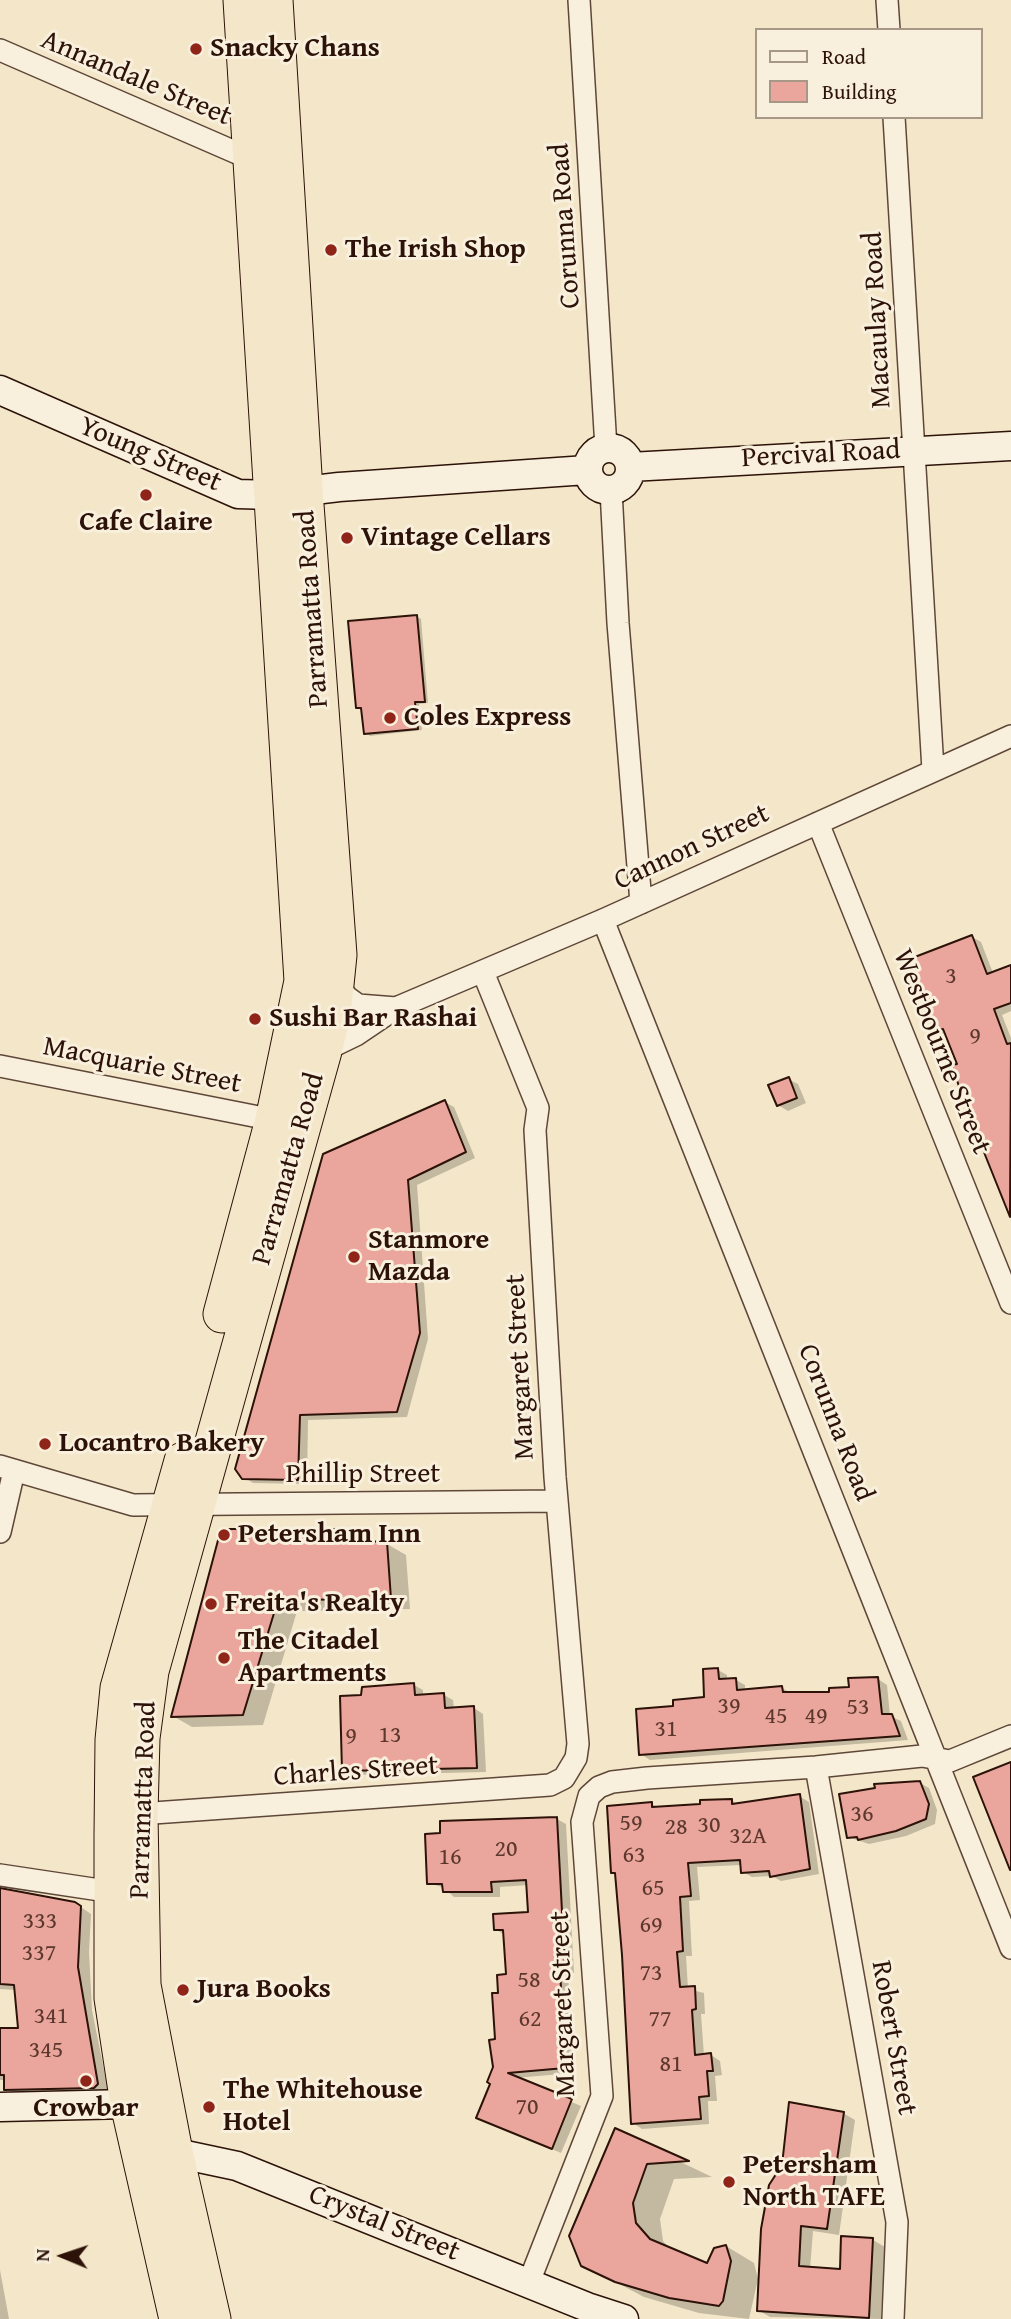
<!DOCTYPE html>
<html>
<head>
<meta charset="utf-8">
<style>
	body { margin:0 }
	#map { position:relative; width:1011px; height:2319px; overflow:hidden; background:#f4e7c9; font-family:"Gentium Book Plus",serif }
	canvas { display:block }
	.legend { position:absolute; left:755px; top:28px; width:228px; height:91px; box-sizing:border-box; background:#f8efdc; border:2px solid #a69787; margin:0; padding:9px 12px; list-style:none; font-size:21px; color:#2c1208 }
	.legend li { display:flex; align-items:center; gap:14px; height:35px }
	.legend b { width:35px; border:2px solid #a69787 }
	.north { position:absolute; left:28px; top:2221px; width:70px; height:70px; -webkit-text-stroke:5px #f8efdc; paint-order:stroke; rotate:272deg; font-size:19px; font-weight:700; line-height:28px; text-align:center; color:#2c1208 }
	.north::after { content:''; display:block; margin:auto; width:24px; height:32px; background:#2c1208; clip-path:polygon(50% 0,100% 100%,50% 72%,0 100%) }
</style>
</head>
<body>
<div id="map">
<canvas width="1011" height="2319"></canvas>
<ul class="legend">
<li><b style="height:9px;background:#f8efdc"></b>Road</li>
<li><b style="height:19px;background:#eaa69c"></b>Building</li>
</ul>
<div class="north">N</div>
</div>
<script>
const c = document.querySelector('canvas').getContext('2d');
c.lineJoin = 'round';
function fillPath(path, color) { c.fillStyle = color; c.fill(path, 'evenodd'); }
const poly = rows => new Path2D(rows.map(r => 'M' + r).join(''));
function stroke(path, color, width, dash) { c.strokeStyle = color; c.lineWidth = width; c.lineCap = dash ? 'butt' : 'round'; c.setLineDash(dash || []); c.stroke(path); }
function write(font, color, halo, rows, align = 'center') {
  c.font = font + ' "Gentium Book Plus",serif'; c.lineWidth = 6; c.setLineDash([]); c.textBaseline = 'middle'; c.strokeStyle = halo; c.fillStyle = color; for (const [text, x, y, turn = 0] of rows) {
    c.save(); c.translate(x, y); c.rotate((+turn || 0) * Math.PI / 180); c.textAlign = isNaN(turn) ? turn : align; if (halo) c.strokeText(text, 0, 0); c.fillText(text, 0, 0); c.restore();
  }
}
fillPath(poly([
	[417,617,421,619,428,703,419,704,422,730,370,736,366,733,361,709,357,707],
	[972,937,981,942,993,973,1011,970,1011,1011,1002,1015,1011,1038,1011,1215,992,1172,948,1035,936,1031],
	[788,1079,798,1084,806,1103,788,1111,778,1105],
	[445,1102,454,1107,475,1158,417,1185,428,1339,407,1417,308,1420,307,1484,253,1483,243,1477],
	[339,1531,359,1542,387,1544,406,1555,410,1609,297,1611,263,1725,192,1727,173,1716],
	[718,1670,727,1675,727,1680,736,1680,745,1685,745,1691,782,1688,791,1693,831,1693,878,1679,887,1685,890,1716,901,1721,908,1740,650,1760,641,1754,675,1707,706,1699],
	[414,1685,423,1690,423,1696,444,1695,453,1700,454,1709,474,1708,483,1714,486,1772,353,1775,344,1770,362,1697],
	[920,1783,929,1788,937,1810,935,1824,906,1836,869,1844,848,1837],
	[799,1796,809,1802,819,1874,781,1881,772,1876,752,1877,743,1872,742,1865,697,1867,700,1900,689,1901,692,1956,686,1956,688,1989,704,1993,705,2014,701,2014,704,2056,711,2055,720,2061,722,2075,715,2076,717,2101,708,2101,709,2124,642,2129,633,2123,617,1875,612,1872,652,1804,659,1808,702,1806,731,1800,739,1805],
	[557,1819,566,1824,574,1973,568,1973,573,2073,515,2078,581,2106,561,2153,478,2117,492,2083,500,1994,508,1976,505,1935,495,1929,529,1913,528,1885,500,1887,500,1897,454,1897,444,1888,429,1883],
	[0,1890,75,1903,91,1914,89,1952,92,2010,108,2090,105,2093,17,2095,6,2089,6,2080,0,2080,0,2030,20,2030,16,1990,0,1989],
	[843,2113,855,2120,839,2235,813,2231,810,2269,841,2271,873,2240,885,2247,881,2319,770,2317,758,2310],
	[616,2131,712,2177,674,2179,660,2219,663,2241,671,2250,708,2265,726,2246,754,2263,758,2279,749,2319,699,2313,644,2297,583,2265],
	[0,2270,9,2319,0,2319]
]), '#0003');
const building = poly([
	[417,615,425,702,415,702,418,729,364,734,361,708,356,708,348,621,417,615],
	[972,935,987,974,1011,965,1011,1003,994,1009,1007,1044,1011,1043,1010,1217,965,1105,952,1065,957,1064,943,1029,935,1032,907,960,972,935],
	[789,1077,797,1098,777,1106,768,1085,789,1077],
	[445,1100,466,1152,408,1180,420,1333,397,1412,300,1415,298,1480,242,1479,235,1469,323,1154,445,1100],
	[221,1529,339,1529,339,1540,387,1542,391,1599,278,1600,243,1715,171,1717,221,1529],
	[718,1668,719,1679,736,1678,737,1690,782,1686,783,1692,829,1692,829,1688,849,1687,848,1678,878,1677,882,1714,892,1714,900,1736,639,1755,636,1709,673,1706,673,1700,704,1697,703,1669,718,1668],
	[414,1683,415,1695,444,1693,445,1708,474,1706,477,1768,342,1771,340,1696,361,1695,362,1687,414,1683],
	[1011,1762,1011,1870,1010,1870,973,1777,1011,1762],
	[920,1781,929,1804,926,1819,896,1831,858,1840,857,1837,847,1838,839,1794,875,1788,874,1784,920,1781],
	[800,1794,810,1869,770,1877,769,1871,741,1873,740,1860,688,1863,691,1896,680,1897,683,1951,677,1952,680,1987,695,1986,696,2009,692,2010,695,2055,711,2053,713,2071,707,2071,709,2096,699,2097,701,2119,631,2124,622,1955,615,1873,611,1873,607,1806,652,1802,652,1807,700,1804,700,1800,732,1799,732,1804,800,1794],
	[557,1817,565,1968,560,1969,565,2068,508,2073,572,2099,552,2149,476,2118,490,2084,487,2082,493,2067,489,2040,495,2039,492,1993,498,1993,497,1975,506,1974,503,1930,494,1930,493,1914,528,1912,526,1880,491,1882,492,1892,443,1892,442,1884,427,1884,425,1834,440,1833,440,1821,557,1817],
	[0,1888,75,1902,81,1906,78,1967,98,2084,94,2088,4,2090,4,2075,0,2075,0,2028,18,2028,14,1985,0,1984,0,1888],
	[789,2102,844,2112,827,2229,801,2226,799,2266,840,2269,841,2236,873,2238,869,2318,757,2311,761,2229,769,2185,782,2165,789,2102],
	[615,2128,689,2161,647,2164,633,2203,636,2223,650,2239,707,2263,714,2248,726,2245,731,2261,723,2301,719,2306,669,2298,615,2282,581,2266,569,2236,615,2128]
]);
fillPath(building, '#eaa69c');
stroke(building, '#2c1208', 2);
const street = poly([
	[579,0,606,448],
	[887,0,889,30],
	[0,50,251,159],
	[894,117,933,770],
	[611,490,618,623,641,903],
	[818,823,1011,1303],
	[603,920,1011,1948],
	[336,983,347,997,358,1005,396,1008],
	[323,1051,356,1035,396,1008,603,920,1011,736],
	[0,1066,274,1120],
	[0,1466,133,1505,557,1501],
	[0,1532,14,1471],
	[816,1767,897,2222,893,2319],
	[139,1814,550,1785,564,1778,576,1758,578,1744,555,1477,535,1130,538,1108,483,972],
	[0,1875,113,1892],
	[529,2282,602,2096,582,1822,589,1796,599,1787,612,1782,647,1778,816,1767,922,1756,950,1761,1011,1736]
]);
const secondary = poly([
	[0,390,238,494,272,495,339,487,587,470],
	'588 469a21 21 0 1 1 42 0a21 21 0 1 1-42 0Z',
	[630,467,1011,446],
	[0,2107,129,2104],
	[157,2149,237,2166,587,2307,624,2319]
]);
const highway = poly([
	[222,1314,274,1120,303,981,242,0],
	[178,2319,129,2104,113,1998,113,1835,114,1740,119,1688,183,1461],
	[212,2319,174,2152,142,1985,139,1814,141,1738,150,1671,323,1051,332,1014,338,955,304,491,274,0]
]);
stroke(street, '#5e4738', 24);
stroke(secondary, '#2c1208', 31);
stroke(highway, '#2c1208', 39);
stroke(street, '#f8efdc', 21);
stroke(secondary, '#f8efdc', 28);
stroke(highway, '#f4e7c9', 37);
for (const [x, y, r, color] of [
	[196,49,7,"#8f2418"],
	[331,250,7,"#8f2418"],
	[146,495,7,"#8f2418"],
	[347,538,7,"#8f2418"],
	[390,718,7,"#8f2418"],
	[255,1019,7,"#8f2418"],
	[354,1257,7,"#8f2418"],
	[45,1444,7,"#8f2418"],
	[224,1535,7,"#8f2418"],
	[211,1604,7,"#8f2418"],
	[224,1658,7,"#8f2418"],
	[183,1990,7,"#8f2418"],
	[86,2081,7,"#8f2418"],
	[209,2107,7,"#8f2418"],
	[729,2182,7,"#8f2418"]
]) { const dot = new Path2D(); dot.arc(x, y, r, 0, 2 * Math.PI); c.fillStyle = color; c.fill(dot); stroke(dot, '#f8efdc', 2.5); }
write('24px', '#5c372d', null, [
	["3",951,977],
	["9",975,1037],
	["39",729,1707],
	["53",858,1708],
	["45",776,1717],
	["49",816,1717],
	["31",666,1730],
	["13",390,1736],
	["9",351,1737],
	["36",862,1815],
	["59",631,1824],
	["30",709,1826],
	["28",676,1828],
	["32A",748,1837],
	["20",506,1850],
	["63",634,1856],
	["16",450,1858],
	["65",653,1889],
	["333",40,1922],
	["69",651,1926],
	["337",39,1954],
	["73",651,1974],
	["58",529,1981],
	["341",51,2017],
	["62",530,2020],
	["77",660,2020],
	["345",46,2051],
	["81",671,2065],
	["70",527,2108]
]);
write('bold 28px', '#2c1208', '#f8efdc', [
	["Snacky Chans",210,49],
	["The Irish Shop",345,250],
	["Cafe Claire",146,523,"center"],
	["Vintage Cellars",361,538],
	["Coles Express",404,718],
	["Sushi Bar Rashai",269,1019],
	["Stanmore",368,1241],
	["Mazda",368,1273],
	["Locantro Bakery",59,1444],
	["Petersham Inn",238,1535],
	["Freita's Realty",225,1604],
	["The Citadel",238,1642],
	["Apartments",238,1674],
	["Jura Books",197,1990],
	["The Whitehouse",223,2091],
	["Hotel",223,2123],
	["Crowbar",86,2109,"center"],
	["Petersham",743,2166],
	["North TAFE",743,2198]
], 'left');
write('28px', '#2c1208', '#f8efdc', [
	["Annandale Street",136,79,23],
	["Corunna Road",566,226,-94],
	["Macaulay Road",878,320,-93],
	["Young Street",150,455,23],
	["Percival Road",821,455,-3],
	["Parramatta Road",313,609,-94],
	["Cannon Street",692,848,-25],
	["Westbourne Street",941,1052,68],
	["Macquarie Street",142,1066,11],
	["Parramatta Road",289,1169,-74],
	["Margaret Street",521,1367,-93],
	["Corunna Road",835,1423,69],
	["Phillip Street",363,1475],
	["Charles Street",356,1772,-4],
	["Parramatta Road",144,1800,-88],
	["Margaret Street",564,2004,-92],
	["Robert Street",893,2038,80],
	["Crystal Street",384,2224,22]
]);
</script>
</body>
</html>
